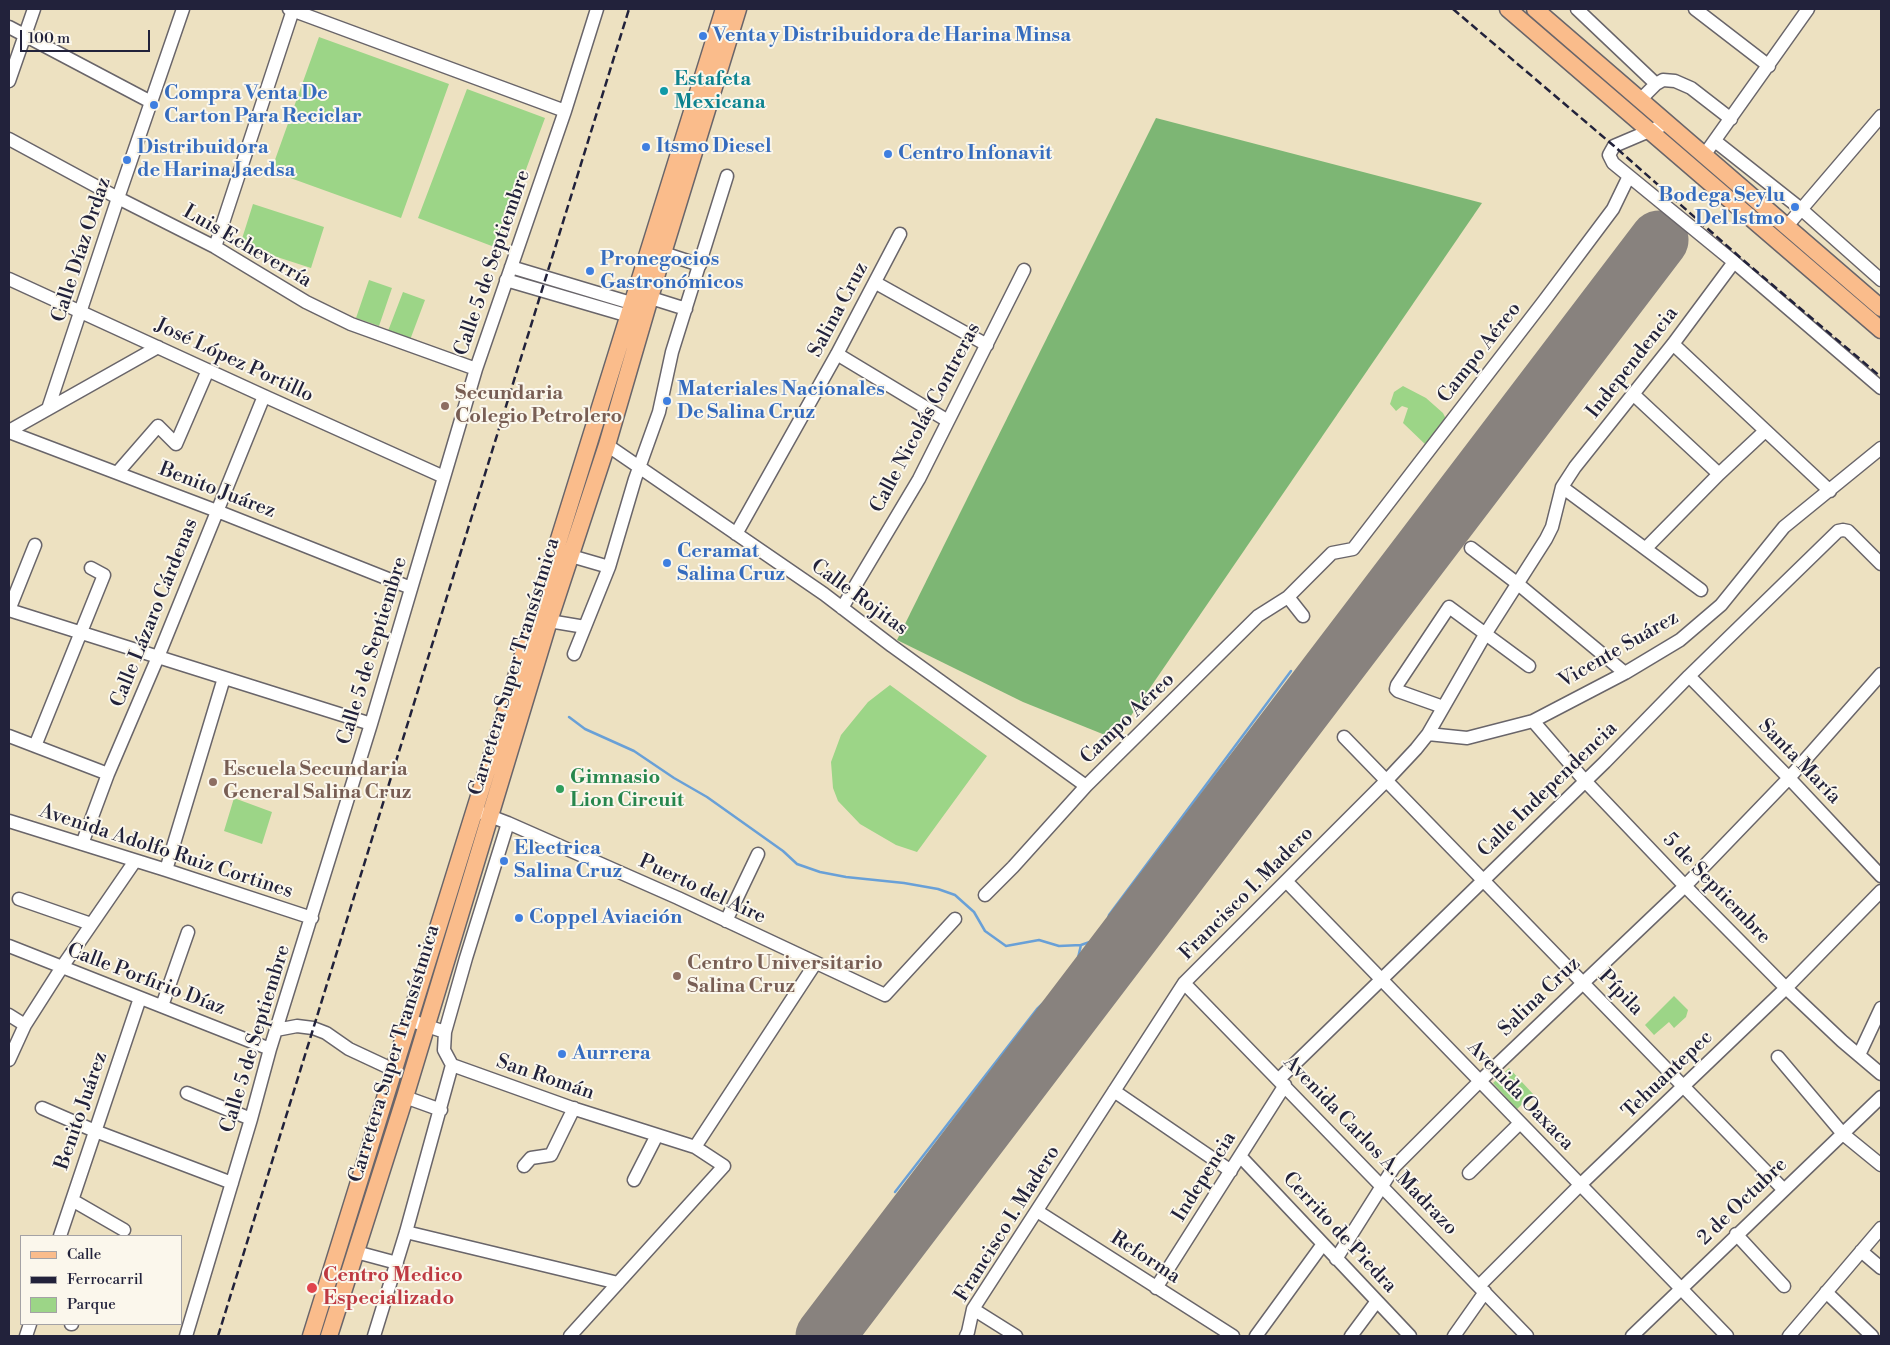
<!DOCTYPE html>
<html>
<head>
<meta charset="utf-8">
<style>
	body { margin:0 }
	#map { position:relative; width:1890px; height:1345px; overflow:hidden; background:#ede1c1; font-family:"Libre Bodoni",serif }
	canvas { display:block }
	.frame { position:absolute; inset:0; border:10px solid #22223b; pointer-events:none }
	.legend { position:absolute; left:20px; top:1235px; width:162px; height:90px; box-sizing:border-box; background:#fbf7ec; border:1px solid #a4a2a5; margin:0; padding:6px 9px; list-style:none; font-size:15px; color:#22223b }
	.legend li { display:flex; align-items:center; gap:10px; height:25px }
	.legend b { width:25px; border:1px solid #a4a2a5 }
	.scale { position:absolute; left:20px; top:30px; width:130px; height:22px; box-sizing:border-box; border:2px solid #22223b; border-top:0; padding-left:6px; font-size:15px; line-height:18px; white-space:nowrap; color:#22223b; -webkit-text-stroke:4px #fbf7ec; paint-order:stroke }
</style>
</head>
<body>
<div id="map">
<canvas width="1890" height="1345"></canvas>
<div class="frame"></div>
<ul class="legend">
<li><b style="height:6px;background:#fabc8b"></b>Calle</li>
<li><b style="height:6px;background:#22223b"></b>Ferrocarril</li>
<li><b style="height:14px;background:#9cd587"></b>Parque</li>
</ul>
<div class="scale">100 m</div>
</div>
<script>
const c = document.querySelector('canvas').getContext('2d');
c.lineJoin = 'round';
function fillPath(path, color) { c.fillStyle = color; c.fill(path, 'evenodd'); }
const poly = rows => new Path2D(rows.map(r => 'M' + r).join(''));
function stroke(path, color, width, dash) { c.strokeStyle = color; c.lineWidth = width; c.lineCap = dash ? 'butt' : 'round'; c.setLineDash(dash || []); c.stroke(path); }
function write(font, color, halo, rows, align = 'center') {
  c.font = font + ' "Libre Bodoni",serif'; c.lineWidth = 4; c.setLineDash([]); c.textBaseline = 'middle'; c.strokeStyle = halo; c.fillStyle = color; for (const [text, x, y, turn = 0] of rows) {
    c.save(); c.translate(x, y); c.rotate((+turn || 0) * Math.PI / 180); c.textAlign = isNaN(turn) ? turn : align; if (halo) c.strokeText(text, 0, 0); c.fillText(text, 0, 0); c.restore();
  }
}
fillPath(poly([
	[319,37,449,84,401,218,271,171],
	[467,89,545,118,497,248,418,218],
	[253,204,324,227,311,268,240,245],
	[369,280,392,288,379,326,356,318],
	[403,292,425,300,410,340,388,331],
	[1403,386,1426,398,1443,413,1446,419,1427,446,1403,423,1408,408,1402,406,1396,411,1390,404,1394,392],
	[890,685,987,756,917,852,896,845,860,824,838,801,833,788,831,762,841,735,868,702],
	[234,798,272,812,262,844,224,831],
	[1674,996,1688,1010,1686,1017,1674,1028,1669,1022,1654,1035,1645,1025],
	[1509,1068,1533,1094,1517,1109,1493,1083]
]), '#9cd587');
fillPath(poly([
	[1156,118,1482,203,1115,739,1023,702,897,640]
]), '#7db674');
stroke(poly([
	[569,717,585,729,634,751,674,778,707,797,783,851,797,864,820,872,846,877,904,883,938,889,955,895,974,912,985,931,1006,946,1039,940,1059,946,1081,945],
	[895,1192,1037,1009,1061,986,1073,979,1081,945,1101,938,1104,934,1109,915,1291,671]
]), '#69a0d7', 2.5);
stroke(poly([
	[825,1336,1659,240]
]), '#88827e', 59);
const minor = poly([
	[289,9,565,111],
	[1577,9,1656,84],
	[1695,9,1769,66],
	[9,27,151,102],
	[9,81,34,9],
	[1640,100,1656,84,1663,80,1675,81,1691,88,1731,119],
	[1668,123,1614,146,1609,155,1613,163,1734,262,1881,388],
	[9,139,118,198,215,247,306,302,351,324,476,369],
	[1715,141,1801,209,1881,280],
	[1705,154,1808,9],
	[1787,226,1881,116],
	[215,247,293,10],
	[663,253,700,265],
	[511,267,641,306],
	[9,279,264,396,444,477],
	[506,280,636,318],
	[876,283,987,345],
	[651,298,686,309],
	[1673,344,1830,491],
	[837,354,948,421],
	[1633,394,1719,474],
	[48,409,118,198,183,9],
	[9,431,158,347],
	[9,432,217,511,411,588],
	[607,445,824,594,892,646,1086,786],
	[118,472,158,426,176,444,208,370],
	[1562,487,1701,590],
	[736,534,837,354,900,234],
	[1471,548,1518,584,1625,673],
	[1646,548,1719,474,1765,431],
	[571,556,609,567],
	[1288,597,1332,553,1353,549,1544,301,1613,209,1629,176],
	[842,608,919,479,1024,270],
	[9,610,371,724],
	[9,610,35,545],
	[549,621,585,627],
	[574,654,609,567,635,479,659,412,672,352,727,176],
	[1689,676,1789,778,1881,876],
	[1443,707,1398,691,1396,689,1397,685,1449,607,1529,666],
	[1533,721,1585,781,1685,886,1786,988,1842,1041,1881,1074],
	[1428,734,1467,738,1533,721,1625,673,1680,640,1721,605,1784,527,1881,448],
	[9,736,108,774],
	[1344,737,1783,1189],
	[35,746,104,575,91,568],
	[482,813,508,823,678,898,885,995,955,919],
	[9,821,166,870,312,918],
	[82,844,108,774,158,657,264,396],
	[166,870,224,678],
	[1286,881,1727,1336],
	[985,895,1013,867,1086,786,1258,616,1288,597,1303,616],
	[19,899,91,924],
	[726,921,758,854],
	[9,946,270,1049],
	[1184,983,1527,1336],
	[162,1006,188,932],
	[9,1015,25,1025],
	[409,1020,445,1032,444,1050,452,1065,572,1108,695,1147,724,1166,570,1336],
	[276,1030,297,1026,313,1028,326,1033,349,1049,394,1070],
	[445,1032,466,958,508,823],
	[1859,1055,1881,1008],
	[1778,1057,1843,1134,1881,1165],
	[9,1060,25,1025,62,967,135,861],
	[1279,1079,1605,762,1689,676,1838,531,1843,530,1848,531,1881,564],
	[1114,1091,1231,1171],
	[187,1093,251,1119],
	[405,1097,441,1110],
	[42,1108,95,1131,232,1183],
	[695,1147,815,964],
	[1240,1156,1410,1336],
	[524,1166,531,1158,551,1155,574,1108],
	[1469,1173,1520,1123],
	[634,1180,657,1135],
	[72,1200,124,1230],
	[1037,1211,1233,1336],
	[406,1232,618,1283],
	[1736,1234,1784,1286],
	[60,1236,140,998],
	[1861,1251,1881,1268],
	[356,1252,397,1263],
	[1336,1259,1394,1167,1480,1081,1685,886,1789,778,1881,674],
	[1479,1286,1580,1185,1786,988,1881,891],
	[1156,1288,1285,1085],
	[1826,1292,1872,1336],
	[973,1309,1016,1336],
	[71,1324,72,1324],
	[26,1336,30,1324],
	[186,1336,251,1119,270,1049,371,724,476,369,565,111,597,9],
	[374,1336,406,1232,452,1065],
	[966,1336,968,1332,973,1309,1184,983,1386,781,1416,749,1428,734,1486,633,1546,539,1552,527,1562,487,1575,467,1673,344,1734,262],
	[1256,1336,1323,1244],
	[1351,1336,1377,1301],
	[1454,1336,1485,1292],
	[1632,1336,1881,1097],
	[1789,1336,1881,1228]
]);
const major = poly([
	[1508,9,1881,330],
	[1535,9,1881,308],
	[311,1336,724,9],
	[329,1336,405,1097,549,621,607,445,663,253,738,9]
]);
stroke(minor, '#69656a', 15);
stroke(major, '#69656a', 19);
stroke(minor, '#fff', 12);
stroke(major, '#fabc8b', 16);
stroke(poly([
	[1453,9,1614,146,1742,259,1881,377],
	[218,1336,629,9]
]), '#22223b', 2.5, [8, 4]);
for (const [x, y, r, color] of [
	[703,36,5,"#3f7fe0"],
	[664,91,5,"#0f9aa8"],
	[154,105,5,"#3f7fe0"],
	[646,147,5,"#3f7fe0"],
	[888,154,5,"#3f7fe0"],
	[127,160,5,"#3f7fe0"],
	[1795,207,5,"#3f7fe0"],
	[590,271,5,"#3f7fe0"],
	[667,401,5,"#3f7fe0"],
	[445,406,5,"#8d6e63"],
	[667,563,5,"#3f7fe0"],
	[213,782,5,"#8d6e63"],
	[560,789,5,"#2e9e5b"],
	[504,861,5,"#3f7fe0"],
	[519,918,5,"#3f7fe0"],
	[677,976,5,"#8d6e63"],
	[562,1054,5,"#3f7fe0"],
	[312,1288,6,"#e0444e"]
]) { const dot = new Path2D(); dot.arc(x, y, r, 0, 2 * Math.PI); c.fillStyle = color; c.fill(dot); stroke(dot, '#fbf7ec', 2); }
write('bold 20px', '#366cbe', '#fbf7ec', [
	["Venta y Distribuidora de Harina Minsa",713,36],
	["Compra Venta De",164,94],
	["Carton Para Reciclar",164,117],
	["Itsmo Diesel",656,147],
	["Distribuidora",137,148],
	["de Harina Jaedsa",137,171],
	["Centro Infonavit",898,154],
	["Bodega Seylu",1785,196,"right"],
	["Del Istmo",1785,219,"right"],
	["Pronegocios",600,260],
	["Gastronómicos",600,283],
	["Materiales Nacionales",677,390],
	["De Salina Cruz",677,413],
	["Ceramat",677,552],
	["Salina Cruz",677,575],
	["Electrica",514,849],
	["Salina Cruz",514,872],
	["Coppel Aviación",529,918],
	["Aurrera",572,1054]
], 'left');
write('bold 20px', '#0d838f', '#fbf7ec', [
	["Estafeta",674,80],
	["Mexicana",674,103]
], 'left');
write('20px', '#22223b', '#fbf7ec', [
	["Luis Echeverría",247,247,30],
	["Calle Díaz Ordaz",82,250,-72],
	["Calle 5 de Septiembre",493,263,-71],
	["Salina Cruz",839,310,-62],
	["Campo Aéreo",1480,353,-52],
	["José López Portillo",234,361,25],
	["Independencia",1633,363,-52],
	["Calle Nicolás Contreras",926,418,-62],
	["Benito Juárez",217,491,21],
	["Calle Rojitas",859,598,36],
	["Calle Lázaro Cárdenas",155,613,-68],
	["Vicente Suárez",1619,650,-30],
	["Calle 5 de Septiembre",373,651,-73],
	["Carretera Super Transístmica",515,667,-73],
	["Campo Aéreo",1128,719,-44],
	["Santa María",1799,762,46],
	["Calle Independencia",1548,790,-44],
	["Avenida Adolfo Ruiz Cortines",166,852,18],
	["5 de Septiembre",1716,889,46],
	["Puerto del Aire",702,890,25],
	["Francisco I. Madero",1247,894,-45],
	["Calle Porfirio Díaz",146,980,21],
	["Pípila",1620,993,46],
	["Salina Cruz",1540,997,-44],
	["Calle 5 de Septiembre",256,1039,-73],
	["Carretera Super Transístmica",395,1054,-73],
	["Tehuantepec",1668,1075,-44],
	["San Román",545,1078,19],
	["Avenida Oaxaca",1520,1096,46],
	["Benito Juárez",82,1111,-71],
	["Avenida Carlos A. Madrazo",1370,1146,46],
	["Indepencia",1205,1177,-58],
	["2 de Octubre",1743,1202,-44],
	["Francisco I. Madero",1008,1224,-58],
	["Cerrito de Piedra",1339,1233,47],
	["Reforma",1145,1258,33]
]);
write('bold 20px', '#785e54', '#fbf7ec', [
	["Secundaria",455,394],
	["Colegio Petrolero",455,417],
	["Escuela Secundaria",223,770],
	["General Salina Cruz",223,793],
	["Centro Universitario",687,964],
	["Salina Cruz",687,987]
], 'left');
write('bold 20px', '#27864d', '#fbf7ec', [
	["Gimnasio",570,778],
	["Lion Circuit",570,801]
], 'left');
write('bold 20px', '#be3a42', '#fbf7ec', [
	["Centro Medico",323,1276],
	["Especializado",323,1299]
], 'left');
</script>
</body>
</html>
